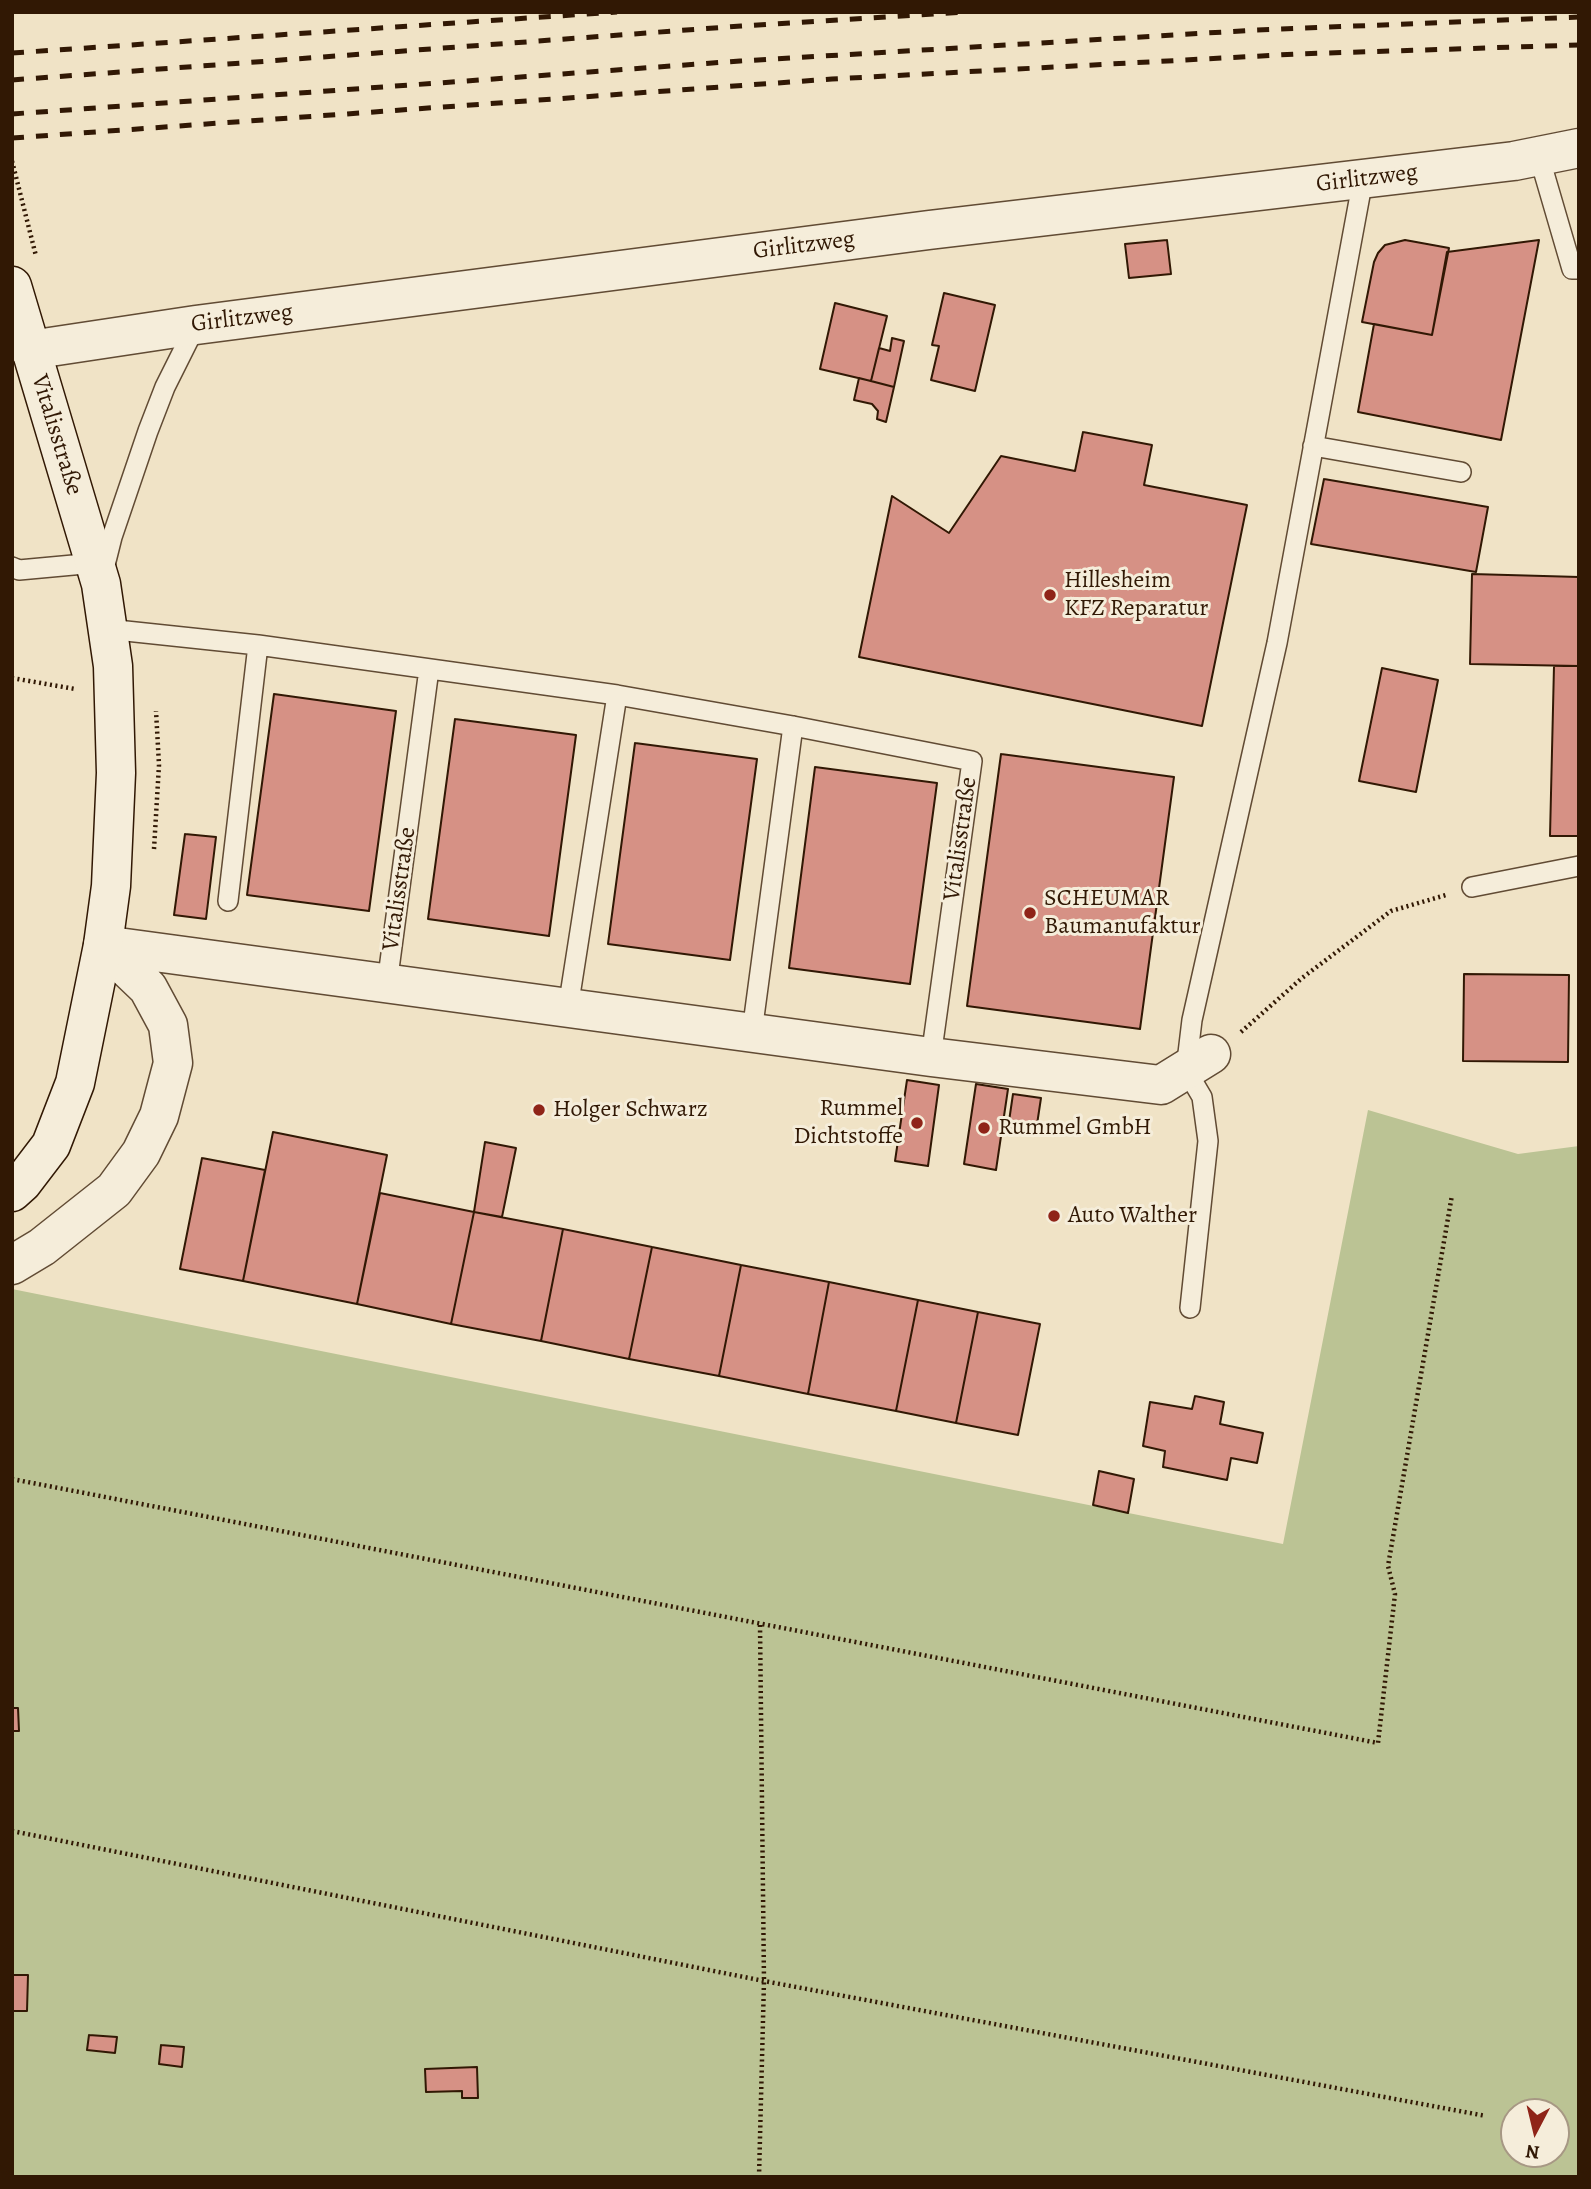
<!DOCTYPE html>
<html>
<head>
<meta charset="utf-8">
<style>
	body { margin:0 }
	#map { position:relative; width:1591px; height:2189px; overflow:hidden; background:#f0e3c6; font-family:Alegreya,serif }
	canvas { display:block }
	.frame { position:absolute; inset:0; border:14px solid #311804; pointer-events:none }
	.north { position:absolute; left:1500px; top:2098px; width:70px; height:70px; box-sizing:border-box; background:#f5edda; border:2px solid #a79884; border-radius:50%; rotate:187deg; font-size:19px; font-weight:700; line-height:28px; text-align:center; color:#311804 }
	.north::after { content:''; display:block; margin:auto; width:24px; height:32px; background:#8f2418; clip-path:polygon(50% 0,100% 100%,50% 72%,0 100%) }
</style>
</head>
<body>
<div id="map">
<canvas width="1591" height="2189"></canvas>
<div class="frame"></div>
<div class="north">N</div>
</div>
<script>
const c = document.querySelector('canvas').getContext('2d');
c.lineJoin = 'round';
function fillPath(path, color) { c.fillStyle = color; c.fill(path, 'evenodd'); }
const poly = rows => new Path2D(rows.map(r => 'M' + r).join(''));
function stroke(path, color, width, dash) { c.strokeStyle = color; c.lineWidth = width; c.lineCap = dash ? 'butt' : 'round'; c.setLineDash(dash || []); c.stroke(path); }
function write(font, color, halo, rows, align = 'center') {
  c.font = font + ' Alegreya,serif'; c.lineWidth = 6; c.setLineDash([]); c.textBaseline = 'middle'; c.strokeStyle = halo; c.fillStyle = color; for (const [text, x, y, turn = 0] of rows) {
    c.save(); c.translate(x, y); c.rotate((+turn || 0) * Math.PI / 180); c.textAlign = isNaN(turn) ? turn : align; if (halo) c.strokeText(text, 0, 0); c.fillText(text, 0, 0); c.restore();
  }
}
fillPath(poly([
	[1368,1110,1518,1154,1579,1146,1579,2177,12,2177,12,1289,1283,1544],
	[1514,2112,1556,2112,1556,2154,1514,2154]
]), '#bbc394');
const building = poly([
	[1167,240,1171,274,1129,278,1125,244,1167,240],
	[1405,240,1449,248,1432,335,1362,322,1374,262,1378,253,1385,245,1405,240],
	[1539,240,1501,440,1358,412,1374,324,1432,335,1447,252,1539,240],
	[944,293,995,305,975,391,931,380,939,346,932,345,944,293],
	[835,303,887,316,871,381,820,369,835,303],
	[892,338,904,341,894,387,871,381,879,348,890,351,892,338],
	[859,378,894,387,886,422,877,419,878,411,872,404,854,400,859,378],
	[1083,432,1152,445,1144,485,1247,505,1202,726,859,657,892,496,949,533,1001,456,1075,471,1083,432],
	[1324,479,1488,507,1476,572,1311,544,1324,479],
	[1472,574,1579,577,1579,666,1470,664,1472,574],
	[1554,666,1579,666,1579,836,1550,836,1554,666],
	[1382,668,1438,680,1416,792,1359,781,1382,668],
	[274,694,396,711,369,911,247,895,274,694],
	[455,719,576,735,549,936,428,919,455,719],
	[635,743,757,759,730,960,608,944,635,743],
	[1001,754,1174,777,1140,1029,967,1006,1001,754],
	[815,767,937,783,910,984,789,968,815,767],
	[185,834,216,837,206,919,174,915,185,834],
	[1464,974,1569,975,1568,1062,1463,1061,1464,974],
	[907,1080,939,1085,928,1166,895,1161,907,1080],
	[976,1084,1008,1089,996,1170,964,1164,976,1084],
	[1013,1094,1041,1098,1036,1131,1008,1128,1013,1094],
	[273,1132,387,1155,357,1304,243,1281,273,1132],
	[485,1142,516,1148,502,1217,474,1212,485,1142],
	[202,1158,265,1170,243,1281,180,1269,202,1158],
	[380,1193,474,1212,451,1324,357,1304,380,1193],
	[474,1212,563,1229,541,1341,451,1324,474,1212],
	[563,1229,652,1247,629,1359,541,1341,563,1229],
	[652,1247,741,1265,719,1376,629,1359,652,1247],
	[741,1265,829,1282,808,1394,719,1376,741,1265],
	[829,1282,918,1300,896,1411,808,1394,829,1282],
	[918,1300,978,1312,956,1423,896,1411,918,1300],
	[978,1312,1040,1324,1018,1435,956,1423,978,1312],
	[1195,1396,1224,1402,1220,1424,1263,1433,1257,1463,1231,1458,1227,1480,1163,1467,1165,1451,1143,1446,1150,1402,1192,1409,1195,1396],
	[1099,1471,1134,1479,1128,1513,1093,1505,1099,1471],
	[12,1708,18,1708,19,1731,12,1731,12,1708],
	[12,1975,28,1975,27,2011,12,2011,12,1975],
	[89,2035,117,2037,115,2053,87,2050,89,2035],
	[161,2045,184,2047,182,2067,159,2064,161,2045],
	[477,2067,478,2098,462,2098,462,2091,426,2092,425,2069,477,2067]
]);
fillPath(building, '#d69185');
stroke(building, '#311804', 2);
const lane = poly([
	[1539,156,1572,269,1579,269],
	[1313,446,1461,472],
	[12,567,19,570,95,563],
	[103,573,112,537,148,431,165,387,196,325],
	[107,629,258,645],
	[1472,887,1579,866],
	[228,901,258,645,617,695,793,726,972,761,931,1057],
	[387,984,429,669],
	[568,1008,617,695],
	[752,1032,793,726],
	[1190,1308,1208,1141,1202,1097,1186,1070,1192,1020,1277,643,1363,179]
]);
const street = poly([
	[30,350,196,325,929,230,1514,161,1579,148],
	[103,945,931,1057,1161,1085,1211,1054],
	[12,1265,42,1247,114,1190,141,1153,159,1116,173,1063,168,1025,148,988,103,945]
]);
const secondary = poly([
	[12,286,101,584,113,666,116,773,111,886,103,945,75,1083,51,1145,22,1183,12,1192]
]);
stroke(lane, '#614b34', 22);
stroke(street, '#614b34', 41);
stroke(secondary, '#311804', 41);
stroke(poly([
	[12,161,36,256],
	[12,678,75,689],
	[154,849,159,765,156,711],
	[1241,1032,1302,978,1391,911,1446,895],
	[12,1479,1378,1743,1395,1594,1388,1566,1452,1195],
	[12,1831,764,1981,1486,2116],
	[759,2177,764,1981,760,1625]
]), '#311804', 4.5, [2, 3.5]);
stroke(lane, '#f5edda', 19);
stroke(street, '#f5edda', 38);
stroke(secondary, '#f5edda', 38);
stroke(poly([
	[12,53,617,12],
	[12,80,741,26,965,12],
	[12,114,740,61,1257,30,1579,17],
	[12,138,832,79,1297,54,1579,45]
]), '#311804', 5, [12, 12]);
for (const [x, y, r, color] of [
	[1050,595,7,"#8f2418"],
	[1030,913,7,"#8f2418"],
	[539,1110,7,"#8f2418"],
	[917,1123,7,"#8f2418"],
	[984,1128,7,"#8f2418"],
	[1054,1216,7,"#8f2418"]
]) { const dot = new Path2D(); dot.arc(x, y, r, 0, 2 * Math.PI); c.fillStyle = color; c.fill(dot); stroke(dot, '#f5edda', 2.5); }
write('24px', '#311804', '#f5edda', [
	["Girlitzweg",1367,179,-7],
	["Girlitzweg",804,246,-7],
	["Girlitzweg",242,319,-7],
	["Vitalisstraße",56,435,73],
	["Vitalisstraße",961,839,-82],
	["Vitalisstraße",400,889,-82]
]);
write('24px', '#311804', '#f5edda', [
	["Hillesheim",1064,581],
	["KFZ Reparatur",1064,609],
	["SCHEUMAR",1044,899],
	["Baumanufaktur",1044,927],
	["Rummel",903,1109,"right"],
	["Dichtstoffe",903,1137,"right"],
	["Holger Schwarz",553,1110],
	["Rummel GmbH",998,1128],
	["Auto Walther",1068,1216]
], 'left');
</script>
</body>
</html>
